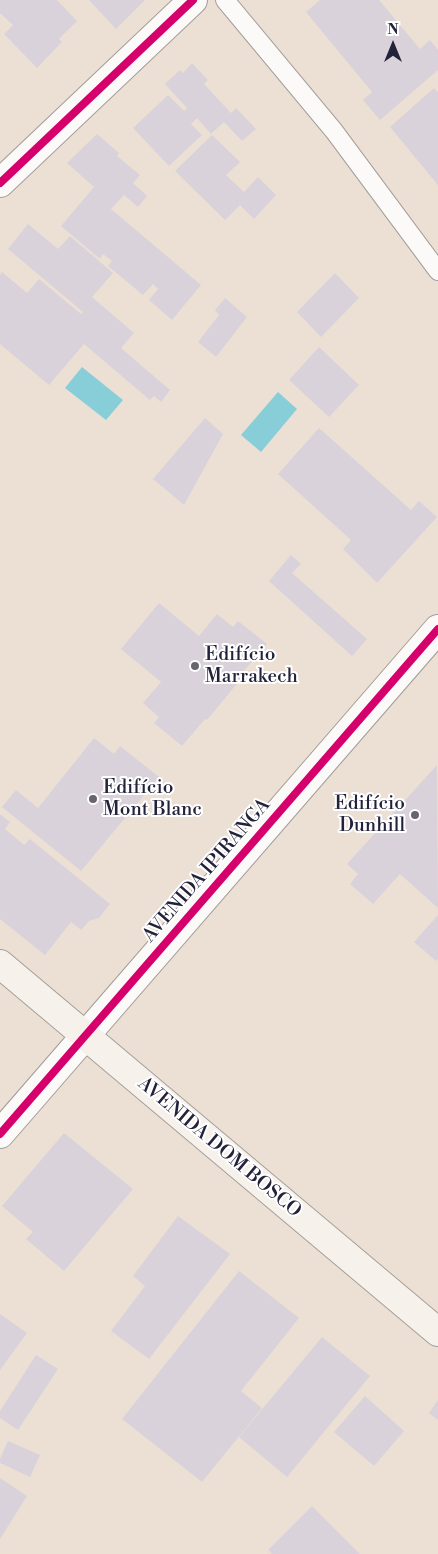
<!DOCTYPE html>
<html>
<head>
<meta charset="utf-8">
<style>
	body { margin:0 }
	#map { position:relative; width:438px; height:1554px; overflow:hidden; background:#ece0d4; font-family:"Libre Bodoni",serif }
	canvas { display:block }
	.north { position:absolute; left:368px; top:20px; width:50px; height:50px; -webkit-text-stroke:4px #fff; paint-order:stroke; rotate:0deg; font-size:14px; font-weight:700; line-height:20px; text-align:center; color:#22223b }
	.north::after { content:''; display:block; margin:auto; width:18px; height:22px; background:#22223b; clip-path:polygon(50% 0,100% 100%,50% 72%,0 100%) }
</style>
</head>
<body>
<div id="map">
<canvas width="438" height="1554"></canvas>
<div class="north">N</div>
</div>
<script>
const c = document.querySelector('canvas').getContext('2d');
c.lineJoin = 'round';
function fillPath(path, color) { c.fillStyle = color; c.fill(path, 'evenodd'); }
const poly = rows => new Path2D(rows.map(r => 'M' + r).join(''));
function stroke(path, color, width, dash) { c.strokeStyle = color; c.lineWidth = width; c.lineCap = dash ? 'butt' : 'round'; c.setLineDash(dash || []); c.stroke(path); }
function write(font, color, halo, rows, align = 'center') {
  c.font = font + ' "Libre Bodoni",serif'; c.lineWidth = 4; c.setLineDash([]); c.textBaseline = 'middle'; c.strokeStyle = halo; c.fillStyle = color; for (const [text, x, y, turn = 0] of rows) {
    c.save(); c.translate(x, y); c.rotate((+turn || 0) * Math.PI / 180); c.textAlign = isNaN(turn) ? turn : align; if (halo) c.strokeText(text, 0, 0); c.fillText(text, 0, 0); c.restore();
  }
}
fillPath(poly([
	[82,367,123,400,106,420,65,388],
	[278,392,297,409,261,452,241,435]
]), '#88ced8');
fillPath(poly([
	[0,0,57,0,77,21,59,39,62,42,37,68,4,34,13,25,0,13],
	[89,0,145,0,116,29],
	[320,0,379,0,420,49,430,40,438,50,438,70,380,120,363,100,372,92,306,12],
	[192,63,208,80,204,84,231,113,236,108,256,129,242,141,224,122,211,134,197,118,191,124,202,135,169,166,133,128,168,95,184,111,187,108,165,84,180,70,183,73],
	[434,88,438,92,438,185,390,127],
	[97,134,119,153,117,156,140,175,133,183,147,196,138,207,124,195,111,209,201,285,172,320,149,300,158,289,153,284,143,295,108,266,112,261,103,254,100,259,61,226,94,187,67,163],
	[212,135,240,162,226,175,244,192,258,177,276,195,254,219,240,205,225,220,175,171],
	[28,224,58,249,70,236,113,273,92,297,134,333,121,348,170,390,161,402,154,396,150,400,84,344,49,385,0,344,0,275,2,272,27,293,39,279,81,314,83,312,8,249],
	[335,273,359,298,321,337,297,312],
	[225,298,247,317,216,357,198,342,219,315,215,310],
	[319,347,359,385,329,417,289,380],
	[205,418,223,434,184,505,153,479],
	[319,428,411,510,419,501,437,517,377,583,343,549,351,540,278,474],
	[291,555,301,564,292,573,367,639,352,656,269,581],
	[159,603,199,636,217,614,233,627,238,621,267,644,243,672,245,674,207,720,205,719,182,746,154,723,159,717,143,703,161,682,121,649],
	[94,738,114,754,120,746,159,777,81,871,2,807,16,790,38,808],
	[437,765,438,908,400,874,373,904,350,884,358,874,347,864],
	[0,814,10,822,5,829,24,845,30,839,110,904,99,918,89,921,81,930,71,922,45,955,0,919],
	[438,915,438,959,436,961,414,942],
	[64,1133,133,1189,64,1271,26,1239,33,1232,2,1206],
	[178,1216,230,1254,149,1359,111,1331,145,1286,133,1276],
	[239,1271,299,1318,241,1391,262,1408,202,1482,122,1419],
	[0,1314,27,1333,0,1370],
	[322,1337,370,1376,287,1477,239,1437],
	[36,1355,58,1369,18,1430,0,1418,0,1411],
	[365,1396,404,1431,374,1466,334,1432],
	[438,1400,438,1420,429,1413],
	[8,1441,40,1455,30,1477,0,1463,0,1459],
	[0,1478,27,1496,0,1539],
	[312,1506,360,1554,272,1554,268,1550]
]), '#d9d2da');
const service = poly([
	[225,0,334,131,438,271]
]);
const tertiary = poly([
	[0,183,193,0],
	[0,1134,438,629]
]);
const secondary = poly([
	[0,964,438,1332]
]);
stroke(service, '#a49e9a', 20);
stroke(tertiary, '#a49e9a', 30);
stroke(secondary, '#a49e9a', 30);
stroke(service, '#fcfaf9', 18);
stroke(tertiary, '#fcfaf9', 28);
stroke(secondary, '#f6f1eb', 28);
stroke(poly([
	[0,183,193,0],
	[0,1134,438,629]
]), '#d6006c', 8);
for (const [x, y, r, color] of [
	[195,666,5,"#696471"],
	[93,799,5,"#696471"],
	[415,815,5,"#696471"]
]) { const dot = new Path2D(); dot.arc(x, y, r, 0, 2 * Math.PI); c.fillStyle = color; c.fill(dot); stroke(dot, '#fff', 2); }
write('19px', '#22223b', '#fff', [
	["Edifício",205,655],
	["Marrakech",205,677],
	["Edifício",103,788],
	["Mont Blanc",103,810],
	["Edifício",405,804,"right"],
	["Dunhill",405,826,"right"]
], 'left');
write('19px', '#22223b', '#fff', [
	["AVENIDA IPIRANGA",207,871,-49],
	["AVENIDA DOM BOSCO",219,1148,40]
]);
</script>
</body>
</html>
